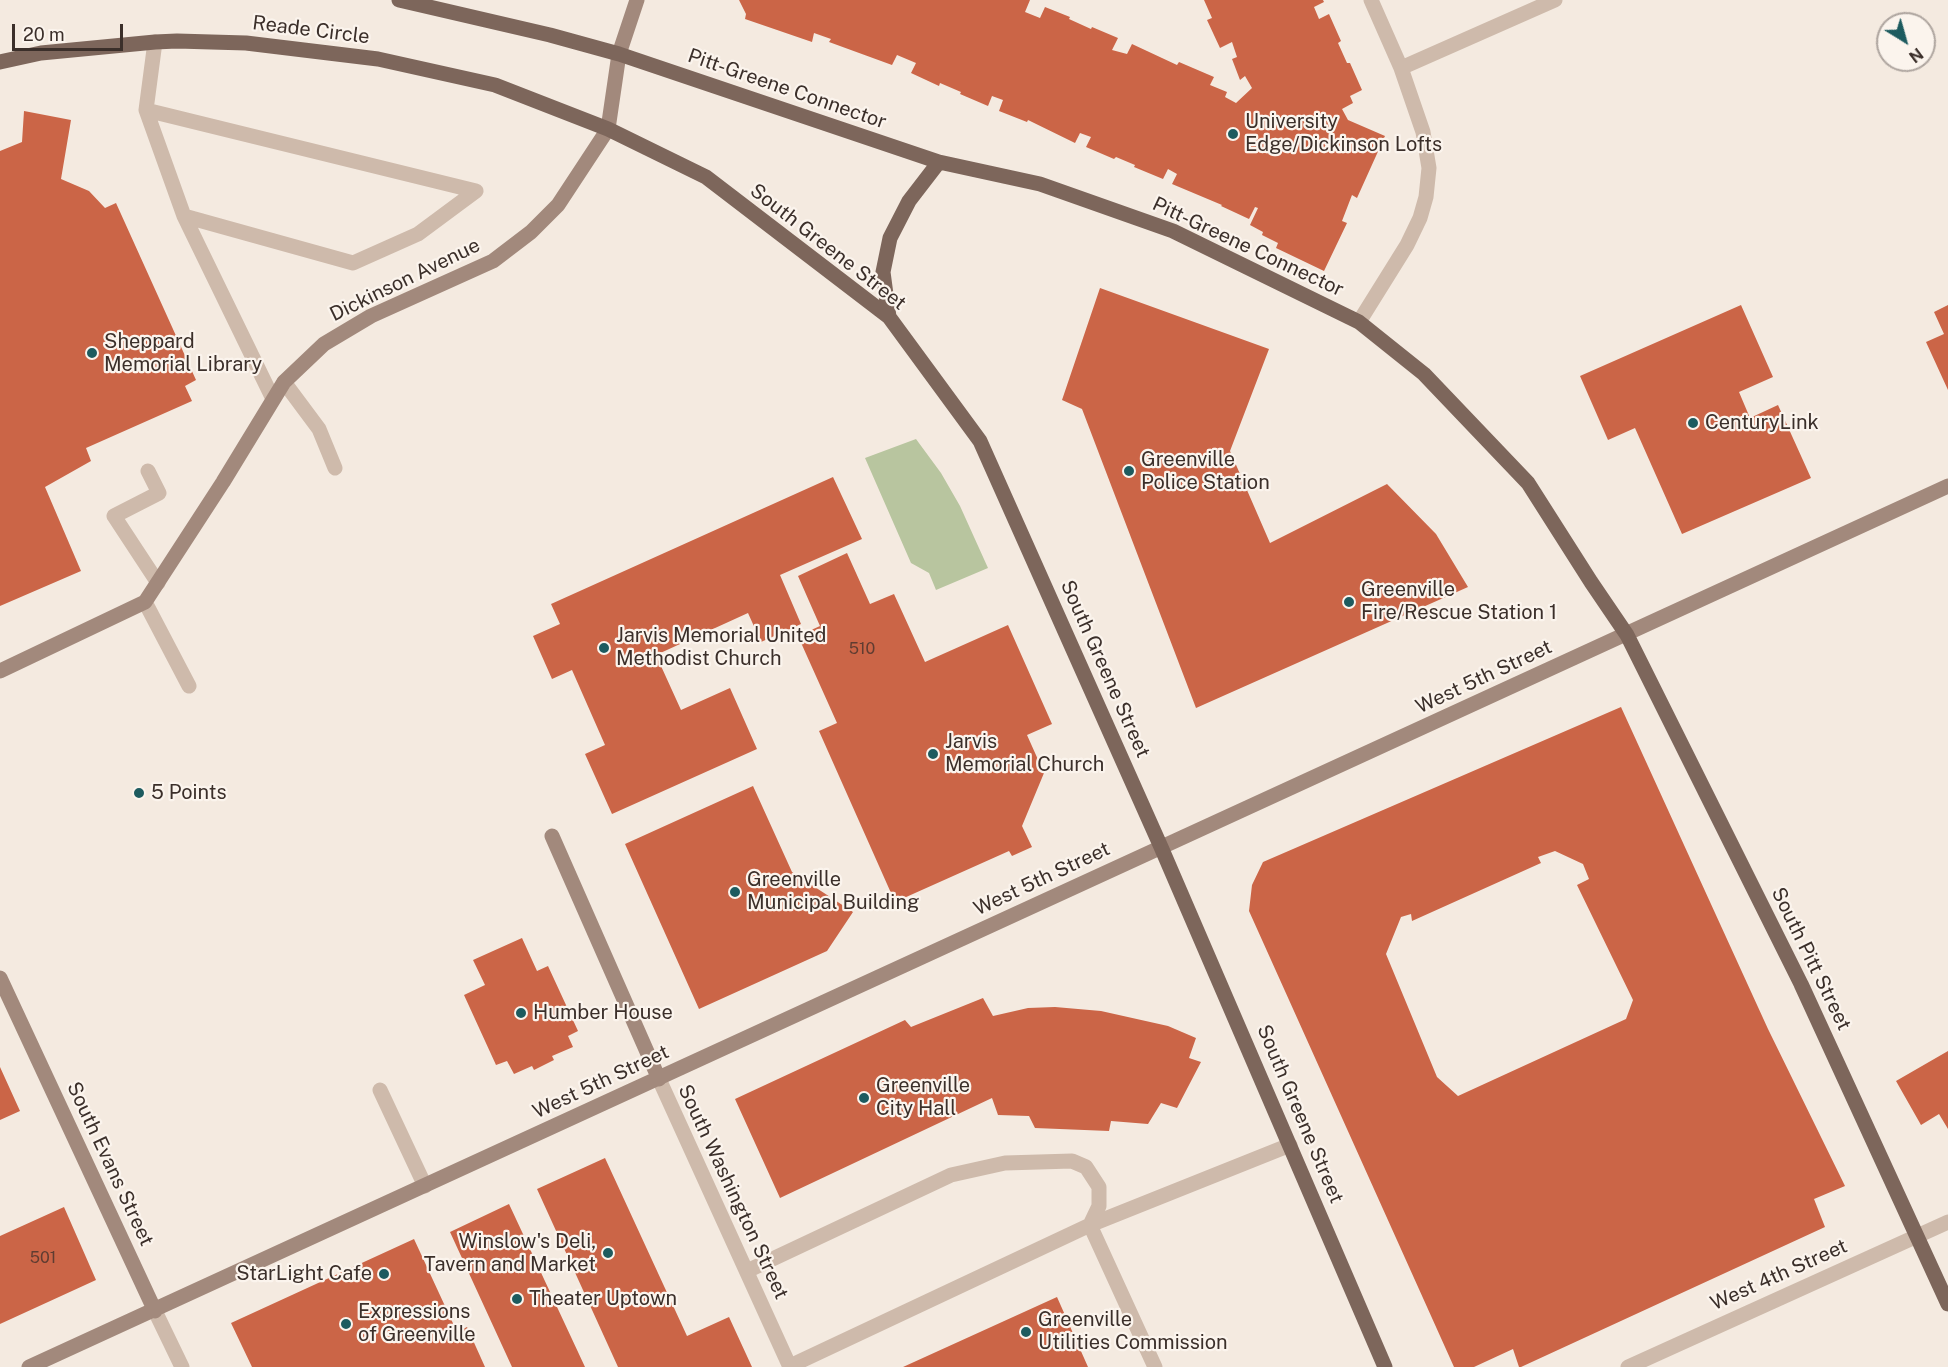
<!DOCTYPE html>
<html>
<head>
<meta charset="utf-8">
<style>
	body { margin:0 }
	#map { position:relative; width:1948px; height:1367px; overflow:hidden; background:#f4eae0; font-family:"Public Sans",sans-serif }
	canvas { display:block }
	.north { position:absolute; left:1876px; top:12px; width:60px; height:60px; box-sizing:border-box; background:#fbf4ed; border:2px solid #aea59f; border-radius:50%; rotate:143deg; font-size:16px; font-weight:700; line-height:24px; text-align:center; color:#3b2f2a }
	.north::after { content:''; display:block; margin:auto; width:21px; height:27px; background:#1d5b5f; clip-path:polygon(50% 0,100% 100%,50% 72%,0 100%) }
	.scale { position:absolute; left:12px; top:24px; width:111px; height:27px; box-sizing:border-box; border:3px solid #3b2f2a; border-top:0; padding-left:8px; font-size:18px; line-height:21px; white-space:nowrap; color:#3b2f2a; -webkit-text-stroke:4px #fbf4ed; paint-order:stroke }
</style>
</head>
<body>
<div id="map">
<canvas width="1948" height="1367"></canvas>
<div class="north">N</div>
<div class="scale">20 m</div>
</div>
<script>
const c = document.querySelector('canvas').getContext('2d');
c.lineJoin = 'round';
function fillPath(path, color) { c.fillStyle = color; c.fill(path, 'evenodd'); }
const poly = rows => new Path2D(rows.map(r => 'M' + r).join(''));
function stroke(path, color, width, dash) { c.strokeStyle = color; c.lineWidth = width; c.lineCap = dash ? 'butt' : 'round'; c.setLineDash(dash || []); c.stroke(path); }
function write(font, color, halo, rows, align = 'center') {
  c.font = font + ' "Public Sans",sans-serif'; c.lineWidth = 4.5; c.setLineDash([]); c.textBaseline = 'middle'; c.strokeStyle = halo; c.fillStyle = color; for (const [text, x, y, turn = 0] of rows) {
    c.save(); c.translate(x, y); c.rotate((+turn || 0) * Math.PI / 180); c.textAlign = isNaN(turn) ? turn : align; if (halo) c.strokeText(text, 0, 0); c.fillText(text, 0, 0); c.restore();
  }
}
fillPath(poly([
	[916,439,941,473,960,506,988,568,936,590,929,573,911,563,865,458]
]), '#b8c59f');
fillPath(poly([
	[739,0,1030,0,1025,12,1040,18,1045,7,1070,17,1069,19,1091,29,1092,27,1118,38,1112,50,1127,54,1132,44,1177,65,1179,62,1214,77,1210,85,1227,92,1225,97,1236,103,1252,88,1245,76,1240,80,1232,59,1237,57,1232,42,1220,48,1207,20,1212,18,1204,0,1323,0,1324,2,1314,7,1319,19,1329,14,1341,41,1338,43,1347,63,1350,63,1362,90,1350,96,1353,103,1342,109,1348,120,1385,136,1357,198,1352,195,1342,221,1347,223,1324,271,1276,248,1278,243,1262,235,1263,232,1250,225,1258,208,1255,207,1249,219,1221,206,1222,205,1172,184,1177,174,1168,169,1163,179,1134,167,1135,165,1116,157,1114,159,1086,147,1091,137,1080,133,1075,143,1028,120,1027,122,999,111,1003,100,992,96,988,106,960,94,961,92,940,83,939,86,911,73,916,63,897,55,892,65,829,42,831,39,814,33,812,42,745,19,746,14],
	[24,111,71,120,61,179,89,191,105,208,116,203,196,380,185,386,192,401,86,448,91,461,45,487,81,571,0,606,0,151,22,142],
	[1100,288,1269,349,1230,451,1270,543,1387,484,1436,534,1468,587,1196,708,1082,409,1062,400],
	[1741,305,1773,377,1739,392,1750,418,1778,405,1811,478,1682,534,1635,428,1608,440,1580,376],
	[1948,305,1948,390,1926,342,1944,334,1934,312],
	[833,477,862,539,780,575,801,624,761,642,748,613,656,655,681,710,730,688,757,749,612,814,585,754,605,745,572,670,552,679,533,636,560,624,551,604],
	[847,553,870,604,894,594,925,662,1008,625,1052,724,1027,735,1044,773,1022,826,1032,847,1012,856,1009,851,895,902,819,731,837,723,798,636,820,626,798,576],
	[1621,707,1768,1029,1845,1186,1814,1199,1825,1227,1521,1367,1519,1367,1513,1349,1474,1367,1454,1367,1249,911,1252,885,1263,862],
	[1555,851,1583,864,1589,879,1577,885,1633,1000,1626,1019,1458,1096,1437,1077,1386,954,1401,917,1411,914,1412,921,1541,863,1538,857],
	[753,786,792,872,853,912,827,951,699,1009,625,844],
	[522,938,537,971,548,966,578,1031,568,1036,573,1047,552,1056,554,1060,534,1070,532,1066,514,1074,507,1061,496,1065,464,995,485,985,473,960],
	[983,998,993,1016,1028,1008,1055,1007,1101,1011,1168,1026,1196,1038,1189,1058,1201,1062,1177,1108,1161,1103,1148,1124,1111,1121,1109,1131,1035,1128,1029,1116,998,1115,992,1098,780,1198,735,1099,905,1020,911,1027],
	[1948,1051,1948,1129,1939,1114,1921,1125,1896,1081],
	[0,1067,20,1111,0,1120],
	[605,1158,687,1336,729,1317,752,1367,618,1367,537,1189],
	[509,1204,585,1367,512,1367,450,1232],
	[64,1207,96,1280,0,1324,0,1236],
	[414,1239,457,1332,467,1327,485,1367,252,1367,231,1323],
	[1057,1297,1088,1367,903,1367]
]), '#cb6547');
stroke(poly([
	[155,42,146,110,184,216,273,399],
	[146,110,476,191,418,234,353,263,184,216],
	[284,382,319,429,335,468],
	[148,471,159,493,114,516,158,583],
	[145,602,189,686],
	[380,1090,425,1186],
	[747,1271,951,1175,1005,1163,1072,1161,1086,1167,1099,1187,1099,1206,1090,1225,1155,1367],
	[790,1366,1090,1225,1290,1145]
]), '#cebaab', 15);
stroke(poly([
	[1401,68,1555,0],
	[1359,322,1407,245,1420,218,1426,197,1429,168,1423,132,1401,68,1371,0],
	[659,1079,790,1367],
	[155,1311,182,1367],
	[1628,1367,1948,1222]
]), '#cebaab', 15);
stroke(poly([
	[0,671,145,602,223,482,284,382,324,344,371,316,493,261,531,232,558,205,608,129,619,54,637,0],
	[552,836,659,1079],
	[0,978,155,1311],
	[29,1367,1948,486]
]), '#a2897c', 15);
stroke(poly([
	[399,0,550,35,619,54,939,162,1040,184,1173,231,1359,322,1424,374,1528,483,1591,582,1627,635,1801,984,1948,1304],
	[0,62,41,53,155,42,177,41,246,43,378,59,495,85,608,129,706,177,889,317,980,441,1161,847,1385,1367],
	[889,317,883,272,890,238,909,201,939,162]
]), '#7d665b', 15);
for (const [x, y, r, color] of [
	[1233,134,6,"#1d5b5f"],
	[92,353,6,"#1d5b5f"],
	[1693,423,6,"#1d5b5f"],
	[1129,471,6,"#1d5b5f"],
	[1349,602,6,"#1d5b5f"],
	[604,648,6,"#1d5b5f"],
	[933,754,6,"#1d5b5f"],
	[139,793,6,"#1d5b5f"],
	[735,892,6,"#1d5b5f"],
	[521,1013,6,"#1d5b5f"],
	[864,1098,6,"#1d5b5f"],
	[608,1253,6,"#1d5b5f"],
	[384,1274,6,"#1d5b5f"],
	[517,1299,6,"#1d5b5f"],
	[346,1324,6,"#1d5b5f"],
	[1026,1332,6,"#1d5b5f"]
]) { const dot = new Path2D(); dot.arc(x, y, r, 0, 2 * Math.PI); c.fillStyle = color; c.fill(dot); stroke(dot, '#fbf4ed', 2); }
write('16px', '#5f3c31', null, [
	["510",862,649],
	["501",43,1258]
]);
write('20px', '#3b2f2a', '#fbf4ed', [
	["Reade Circle",311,30,7],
	["Pitt-Greene Connector",787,89,19],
	["South Greene Street",828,247,38],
	["Pitt-Greene Connector",1248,247,25],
	["Dickinson Avenue",405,280,-26],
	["South Greene Street",1105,669,66],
	["West 5th Street",1484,677,-25],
	["West 5th Street",1042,879,-25],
	["South Pitt Street",1811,959,64],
	["West 5th Street",601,1082,-25],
	["South Greene Street",1300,1114,67],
	["South Evans Street",110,1164,65],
	["South Washington Street",733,1192,65],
	["West 4th Street",1779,1275,-24]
]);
write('20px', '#3b2f2a', '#fbf4ed', [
	["University",1245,122],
	["Edge/Dickinson Lofts",1245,145],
	["Sheppard",104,342],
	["Memorial Library",104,365],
	["CenturyLink",1705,423],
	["Greenville",1141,460],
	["Police Station",1141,483],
	["Greenville",1361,590],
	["Fire/Rescue Station 1",1361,613],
	["Jarvis Memorial United",616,636],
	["Methodist Church",616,659],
	["Jarvis",945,742],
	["Memorial Church",945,765],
	["5 Points",151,793],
	["Greenville",747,880],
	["Municipal Building",747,903],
	["Humber House",533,1013],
	["Greenville",876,1086],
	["City Hall",876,1109],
	["Winslow's Deli,",596,1242,"right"],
	["Tavern and Market",596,1265,"right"],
	["StarLight Cafe",372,1274,"right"],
	["Theater Uptown",529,1299],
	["Expressions",358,1312],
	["of Greenville",358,1335],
	["Greenville",1038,1320],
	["Utilities Commission",1038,1343]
], 'left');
</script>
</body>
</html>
